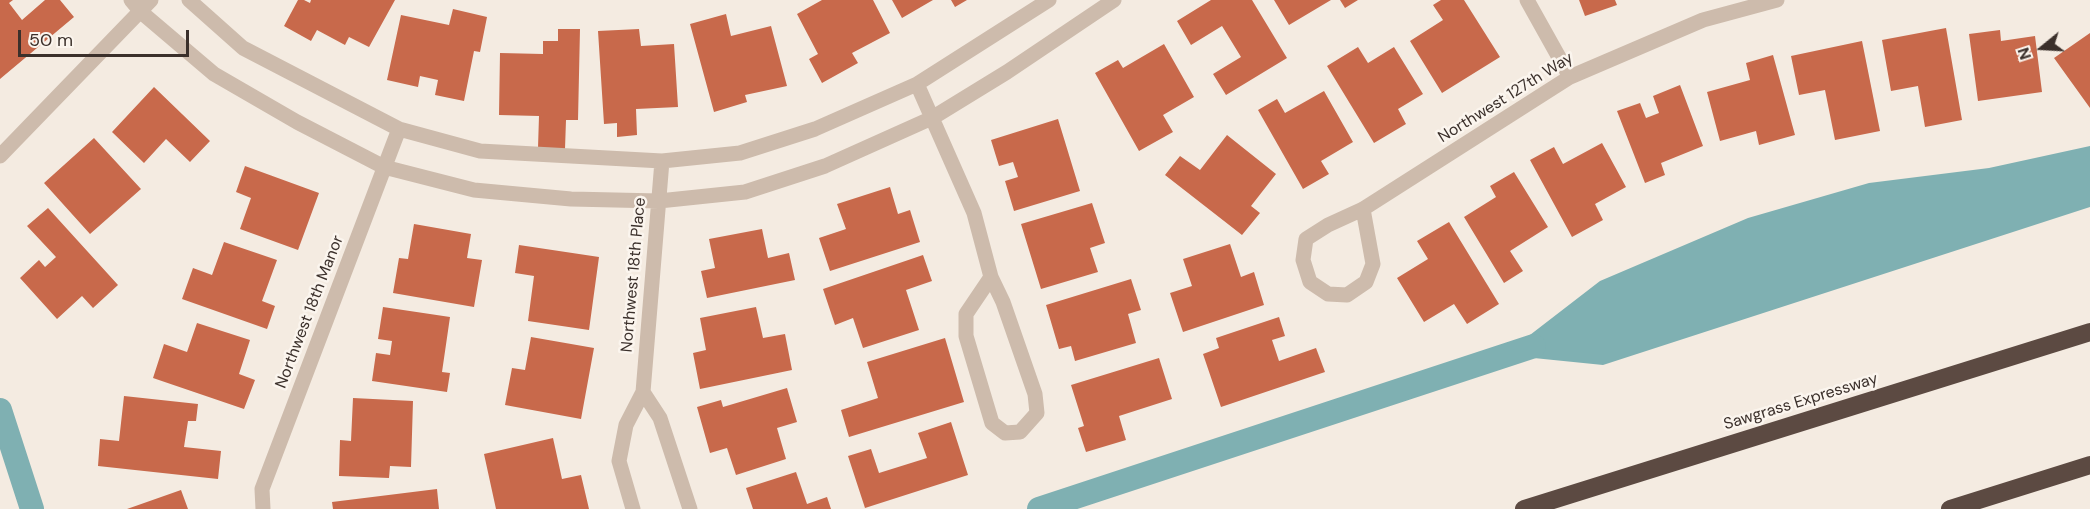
<!DOCTYPE html>
<html>
<head>
<meta charset="utf-8">
<style>
	body { margin:0 }
	#map { position:relative; width:2090px; height:509px; overflow:hidden; background:#f4ebe1; font-family:"DM Sans",sans-serif }
	canvas { display:block }
	.north { position:absolute; left:2012px; top:18px; width:60px; height:60px; -webkit-text-stroke:4px #fbf5ee; paint-order:stroke; rotate:252deg; font-size:16px; font-weight:700; line-height:24px; text-align:center; color:#3b302b }
	.north::after { content:''; display:block; margin:auto; width:21px; height:27px; background:#3b302b; clip-path:polygon(50% 0,100% 100%,50% 72%,0 100%) }
	.scale { position:absolute; left:18px; top:30px; width:171px; height:27px; box-sizing:border-box; border:3px solid #3b302b; border-top:0; padding-left:8px; font-size:18px; line-height:21px; white-space:nowrap; color:#3b302b; -webkit-text-stroke:4px #fbf5ee; paint-order:stroke }
</style>
</head>
<body>
<div id="map">
<canvas width="2090" height="509"></canvas>
<div class="north">N</div>
<div class="scale">50 m</div>
</div>
<script>
const c = document.querySelector('canvas').getContext('2d');
c.lineJoin = 'round';
function fillPath(path, color) { c.fillStyle = color; c.fill(path, 'evenodd'); }
const poly = rows => new Path2D(rows.map(r => 'M' + r).join(''));
function stroke(path, color, width, dash) { c.strokeStyle = color; c.lineWidth = width; c.lineCap = dash ? 'butt' : 'round'; c.setLineDash(dash || []); c.stroke(path); }
function write(font, color, halo, rows, align = 'center') {
  c.font = font + ' "DM Sans",sans-serif'; c.lineWidth = 5; c.setLineDash([]); c.textBaseline = 'middle'; c.strokeStyle = halo; c.fillStyle = color; for (const [text, x, y, turn = 0] of rows) {
    c.save(); c.translate(x, y); c.rotate((+turn || 0) * Math.PI / 180); c.textAlign = isNaN(turn) ? turn : align; if (halo) c.strokeText(text, 0, 0); c.fillText(text, 0, 0); c.restore();
  }
}
fillPath(poly([
	[2090,146,2090,207,1603,365,1504,355,1600,281,1748,218,1869,183,1989,168]
]), '#7fb0b2');
stroke(poly([
	[0,410,32,509],
	[1039,509,1534,346]
]), '#7fb0b2', 24);
fillPath(poly([
	[0,0,13,0,9,3,22,20,45,0,60,0,74,17,0,79],
	[298,0,304,0,310,3,311,0,395,0,369,47,349,37,345,45,317,30,311,41,284,26],
	[822,0,873,0,890,33,852,53,858,63,822,83,809,59,818,54,797,14],
	[892,0,933,0,902,18],
	[951,0,967,0,955,7],
	[1211,0,1252,0,1287,58,1226,95,1213,74,1241,57,1222,26,1191,45,1177,21],
	[1274,0,1331,0,1289,25],
	[1340,0,1358,0,1345,8],
	[1441,0,1464,0,1500,57,1442,93,1410,41,1443,20,1433,5],
	[1579,0,1615,0,1617,5,1585,16],
	[453,9,487,17,480,52,474,51,464,101,435,95,438,80,420,76,418,87,387,80,401,15,449,25],
	[726,14,731,36,771,26,787,86,745,95,747,102,714,112,690,24],
	[1946,28,1962,120,1925,127,1918,86,1891,91,1882,40],
	[558,29,580,29,578,120,566,120,565,149,538,148,539,116,499,115,500,53,543,54,543,41,558,41],
	[639,29,641,46,674,44,678,107,636,109,637,135,617,137,617,123,604,124,598,31],
	[2000,30,2001,41,2035,36,2042,92,1978,101,1969,34],
	[2090,33,2090,108,2054,58],
	[1862,41,1880,131,1835,140,1825,90,1799,95,1791,56],
	[1164,44,1194,97,1163,115,1173,132,1139,151,1095,73,1118,60,1123,68],
	[1358,47,1368,63,1394,47,1423,94,1398,109,1406,124,1374,143,1327,66],
	[1773,55,1795,135,1759,145,1756,131,1720,141,1707,92,1750,80,1746,63],
	[1680,85,1703,146,1661,163,1665,175,1645,183,1617,111,1640,103,1646,118,1659,113,1653,96],
	[154,87,210,141,190,162,166,139,144,163,112,132],
	[1324,91,1353,142,1321,161,1329,174,1303,189,1258,110,1277,99,1285,113],
	[1058,119,1080,191,1014,211,1005,181,1018,177,1013,162,999,166,991,140],
	[1227,135,1276,174,1251,206,1260,213,1242,235,1165,175,1180,156,1200,170],
	[94,138,141,189,90,234,44,183],
	[1602,143,1626,187,1595,204,1603,220,1572,237,1530,160,1554,147,1563,164],
	[245,166,319,193,298,250,240,229,251,198,236,192],
	[1514,172,1548,227,1510,251,1523,271,1504,283,1464,217,1496,197,1490,186],
	[890,187,898,214,910,210,920,242,830,271,819,238,846,229,837,204],
	[1092,203,1105,243,1090,248,1098,272,1041,289,1021,224],
	[48,208,118,285,93,308,82,296,57,319,20,278,39,260,45,267,56,257,27,226],
	[1449,222,1499,304,1467,324,1454,304,1424,322,1397,278,1428,259,1417,241],
	[414,224,471,234,467,258,482,260,474,307,393,293,399,258,408,259],
	[762,229,768,258,789,253,795,280,707,298,701,271,715,268,709,239],
	[224,242,277,260,262,301,275,306,267,329,182,299,193,268,212,275],
	[1230,244,1241,277,1254,272,1264,305,1183,332,1170,293,1192,286,1183,259],
	[519,245,599,257,589,330,528,321,534,276,515,273],
	[923,255,932,281,906,290,919,330,863,348,853,318,835,325,823,289],
	[1131,279,1141,310,1128,314,1136,343,1075,361,1071,346,1059,349,1046,305],
	[383,307,450,317,442,372,450,373,447,392,372,381,376,353,390,355,392,341,378,339],
	[756,307,763,338,785,334,792,370,700,389,693,353,706,350,700,318],
	[1279,317,1285,336,1272,340,1279,361,1316,348,1325,372,1221,407,1203,354,1219,348,1216,338],
	[197,323,250,340,239,374,255,380,244,409,153,378,164,344,187,352],
	[531,337,594,348,581,419,505,405,512,368,525,370],
	[945,338,964,402,849,437,841,410,878,398,867,362],
	[1159,358,1172,399,1119,416,1126,440,1086,452,1078,428,1084,426,1071,385],
	[787,388,797,422,777,428,786,459,736,475,727,448,710,453,697,407,721,400,723,407],
	[124,396,198,404,196,421,188,421,184,447,221,451,218,479,98,466,100,439,119,441],
	[353,398,413,401,411,467,390,466,389,478,339,476,340,440,351,441],
	[951,422,968,475,865,508,848,456,871,449,879,473,927,458,918,433],
	[553,438,562,479,581,475,589,509,496,509,484,454],
	[796,472,807,504,827,497,831,509,753,509,746,488],
	[437,489,439,509,333,509,332,502],
	[181,490,188,509,127,509]
]), '#c8694b');
stroke(poly([
	[131,0,141,12,214,74,297,122,384,167,474,190,571,199,659,201,745,192,825,166,932,118,1007,72,1114,0],
	[189,0,243,48,399,129,480,151,662,161,740,153,815,129,917,84,1049,0],
	[1527,0,1570,77],
	[917,84,974,213,991,277,966,314,966,336,992,423,1005,433,1020,432,1037,413,1035,394,1003,302,991,277],
	[0,156,151,0],
	[1363,209,1373,264,1366,282,1347,295,1328,294,1310,282,1303,260,1306,239,1328,225,1363,209,1570,77,1703,20,1777,0],
	[643,392,660,418,690,509],
	[263,509,262,489,399,129],
	[633,509,619,461,626,425,643,392,662,161]
]), '#cdbbac', 15);
stroke(poly([
	[1524,509,2090,332],
	[1950,509,2090,465]
]), '#5c4a42', 18);
write('16px', '#3b302b', '#fbf5ee', [
	["Northwest 127th Way",1506,98,-32],
	["Northwest 18th Place",634,275,-85],
	["Northwest 18th Manor",310,312,-69],
	["Sawgrass Expressway",1801,402,-17]
]);
</script>
</body>
</html>
